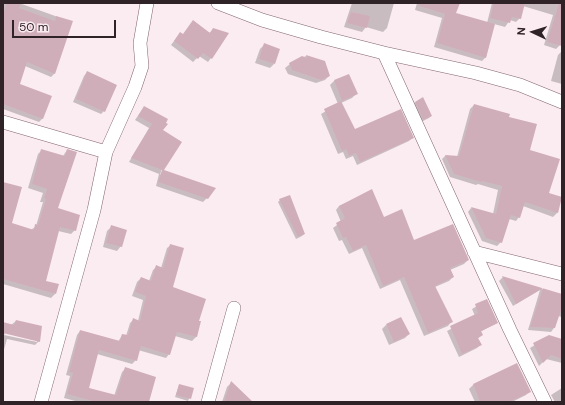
<!DOCTYPE html>
<html>
<head>
<meta charset="utf-8">
<style>
	body { margin:0 }
	#map { position:relative; width:565px; height:405px; overflow:hidden; background:#fbecf1; font-family:"DM Sans",sans-serif }
	canvas { display:block }
	.frame { position:absolute; inset:0; border:4px solid #302328; pointer-events:none }
	.north { position:absolute; left:513px; top:12px; width:40px; height:40px; -webkit-text-stroke:3px #fbecf1; paint-order:stroke; rotate:274deg; font-size:11px; font-weight:700; line-height:16px; text-align:center; color:#302328 }
	.north::after { content:''; display:block; margin:auto; width:14px; height:18px; background:#302328; clip-path:polygon(50% 0,100% 100%,50% 72%,0 100%) }
	.scale { position:absolute; left:12px; top:20px; width:104px; height:18px; box-sizing:border-box; border:2px solid #302328; border-top:0; padding-left:5px; font-size:12px; line-height:14px; white-space:nowrap; color:#302328; -webkit-text-stroke:3px #fbecf1; paint-order:stroke }
</style>
</head>
<body>
<div id="map">
<canvas width="565" height="405"></canvas>
<div class="frame"></div>
<div class="north">N</div>
<div class="scale">50 m</div>
</div>
<script>
const c = document.querySelector('canvas').getContext('2d');
c.lineJoin = 'round';
function fillPath(path, color) { c.fillStyle = color; c.fill(path, 'evenodd'); }
const poly = rows => new Path2D(rows.map(r => 'M' + r).join(''));
function stroke(path, color, width, dash) { c.strokeStyle = color; c.lineWidth = width; c.lineCap = dash ? 'butt' : 'round'; c.setLineDash(dash || []); c.stroke(path); }
fillPath(poly([
	[3,3,19,3,72,22,54,74,51,77,25,66,18,85,43,118,39,122,3,109],
	[352,3,394,3,387,28,383,32,366,27,362,32,344,27],
	[417,3,459,3,455,14,487,23,492,3,562,3,562,37,560,45,556,49,544,45,553,15,523,6,520,18,516,22,510,20,505,27,494,24,486,57,482,61,434,47,442,18,415,10],
	[213,30,211,58,208,62,199,56,193,62,171,45,180,33,183,35,209,33],
	[264,45,274,64,270,68,255,63,260,49],
	[562,51,562,84,551,81,558,55],
	[306,56,324,62,329,76,325,80,316,83,288,74,285,68,290,64],
	[87,72,104,111,101,114,73,102,84,76],
	[348,75,356,94,352,98,341,103,355,130,413,137,409,141,357,165,353,156,346,159,343,152,338,154,321,114,338,104,330,85,334,81],
	[415,102,431,116,429,118,421,122,414,104],
	[474,105,508,118,529,150,548,194,561,197,557,213,553,217,523,206,519,217,516,221,509,219,501,242,497,246,482,241,468,212,471,208,493,214,498,190,478,184,476,185,450,177,442,159,445,156,457,157,470,109],
	[144,107,162,130,163,165,160,175,163,172,207,198,203,202,156,186,159,174,129,162,149,128,135,120],
	[42,150,63,156,67,150,56,209,75,230,71,234,58,231,45,281,55,294,51,298,3,284,3,183,11,224,31,230,36,226,43,202,40,202,43,193,28,188,38,154],
	[372,191,383,218,414,241,468,260,464,264,450,270,453,277,449,281,435,287,451,322,448,326,424,336,400,280,380,289,362,248,349,254,342,240,339,241,333,228,341,222,336,210,339,206],
	[280,200,304,234,302,236,296,239,278,202],
	[111,227,121,246,117,251,103,247,107,231],
	[171,245,172,288,198,321,200,322,196,337,192,341,175,336,169,354,166,358,138,350,136,360,132,364,97,354,88,388,114,396,122,372,125,369,148,402,79,402,64,398,70,376,66,375,77,335,80,331,118,342,122,335,126,336,130,323,133,320,138,321,143,300,132,296,137,282,141,278,149,281,153,270,156,267,161,268,167,248],
	[503,277,562,295,562,317,558,316,554,328,551,332,528,330,540,290,513,306,499,281],
	[487,300,497,323,480,332,482,335,477,339,480,345,477,348,459,357,447,331,475,316,472,309],
	[16,321,39,341,35,345,7,339,3,353,3,323,11,325],
	[5,333,37,340,37,342,4,335],
	[386,325,409,334,405,338,389,345,382,329],
	[549,336,562,340,562,363,546,359,539,366,530,348],
	[517,365,530,391,526,395,512,402,475,402,469,389,473,385],
	[231,383,249,402,222,402,227,387],
	[179,385,193,389,188,401,175,397],
	[562,388,562,402,555,402,551,395]
]), '#0003');
fillPath(poly([
	[7,3,21,3,19,8,55,21,56,16,73,21,55,74,27,62,20,84,52,96,43,119,3,104,3,14],
	[420,3,460,3,456,13,495,24,486,58,437,43,445,14,419,6],
	[494,3,525,3,521,19,512,17,510,23,490,18],
	[559,3,562,3,562,46,547,42],
	[351,12,370,16,367,28,347,23],
	[193,20,210,33,213,28,229,33,212,59,203,53,198,59,174,41,180,32,183,34],
	[264,43,280,49,275,64,259,59],
	[306,55,325,61,330,76,321,80,292,70,289,63,302,56,307,58],
	[87,71,117,85,105,112,76,99],
	[349,74,358,94,342,101,334,80],
	[423,97,432,116,423,120,415,102],
	[341,101,355,129,401,109,414,138,360,162,356,153,349,156,346,149,342,151,324,109],
	[474,104,510,114,509,117,537,124,530,150,560,159,549,193,562,197,558,213,525,202,520,218,511,215,502,243,486,238,471,207,496,214,502,186,482,181,481,182,454,174,445,155,459,156],
	[144,106,168,119,166,123,168,124,163,130,182,142,164,170,216,188,208,199,158,182,162,170,131,158,152,124,138,116],
	[41,149,65,156,67,149,77,152,58,208,80,215,76,231,60,227,46,281,59,284,56,294,3,279,3,182,22,187,12,223,34,230,35,224,38,225,46,199,44,198,47,189,32,184],
	[372,189,384,217,402,209,414,240,453,224,469,260,450,268,454,277,435,286,453,322,428,333,404,277,383,286,366,245,353,251,346,237,343,238,336,223,345,218,339,206],
	[290,195,305,234,298,237,279,199],
	[111,225,127,230,122,247,106,243],
	[170,244,184,248,173,287,206,299,199,321,201,321,197,337,177,332,170,355,141,346,137,361,99,350,89,388,116,395,125,367,156,377,149,402,96,402,67,394,73,373,69,372,80,330,120,341,122,334,128,335,133,318,140,321,146,296,135,292,141,277,151,281,156,265,163,268],
	[502,276,562,294,562,307,555,328,530,327,543,288,516,304],
	[487,299,498,323,481,331,483,335,478,338,482,345,462,354,450,326,478,313,475,304],
	[401,317,410,334,394,342,386,324],
	[16,320,42,326,40,342,3,333,3,322,14,325],
	[549,335,562,339,562,359,551,355,543,363,533,343],
	[517,363,531,392,509,402,480,402,473,384],
	[231,381,253,402,224,402],
	[179,384,194,388,191,399,176,395]
]), '#d0aeb9');
const minor = poly([
	[218,3,262,20,321,37,384,53,476,73,520,85,562,102],
	[384,53,510,330,545,402],
	[3,122,106,152],
	[474,252,562,274],
	[41,402,94,210,106,152,135,87,142,66,140,43,147,3],
	[208,402,234,308]
]);
stroke(minor, '#83656f', 14);
stroke(minor, '#fff', 13);
</script>
</body>
</html>
